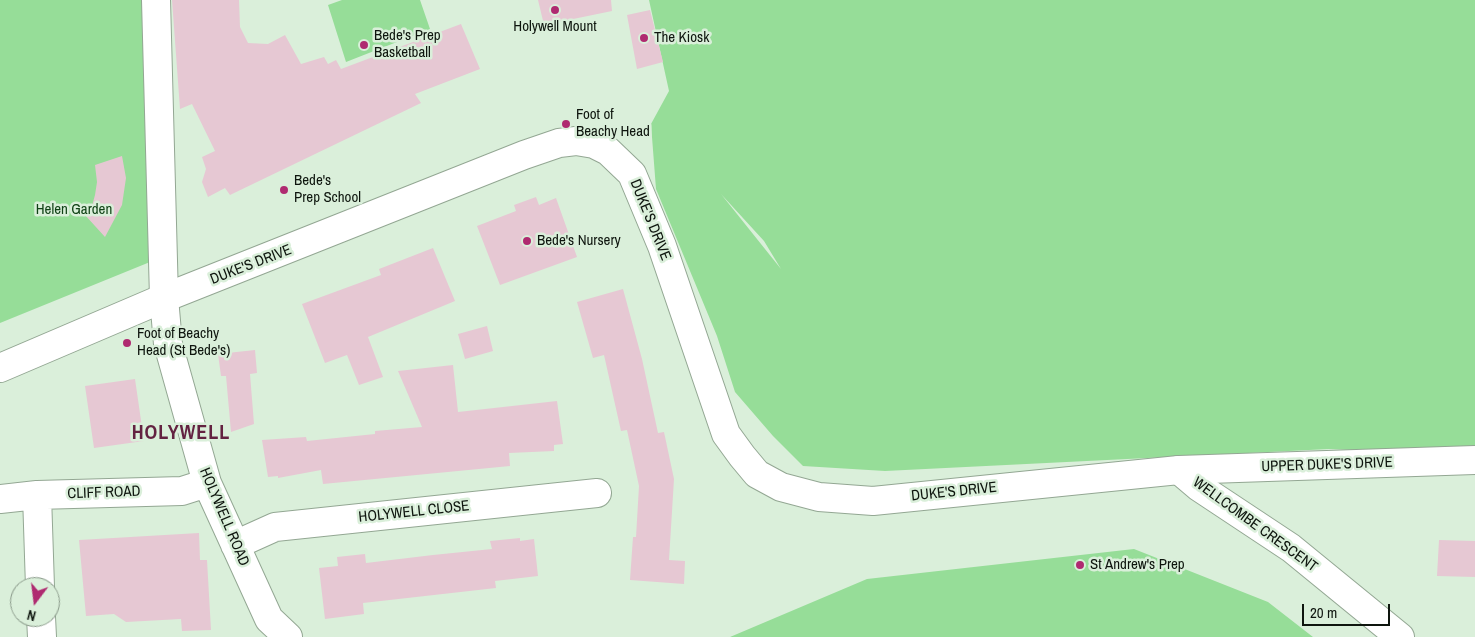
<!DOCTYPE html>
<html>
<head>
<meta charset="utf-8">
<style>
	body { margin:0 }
	#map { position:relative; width:1475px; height:637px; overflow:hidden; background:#daefda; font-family:"Archivo Narrow",sans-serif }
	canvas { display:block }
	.north { position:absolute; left:10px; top:577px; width:50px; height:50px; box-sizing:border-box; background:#daefda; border:1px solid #889888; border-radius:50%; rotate:195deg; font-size:14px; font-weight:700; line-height:20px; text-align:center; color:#0e150e }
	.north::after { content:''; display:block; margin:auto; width:18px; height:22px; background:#af2a70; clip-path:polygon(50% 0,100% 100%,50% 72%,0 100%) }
	.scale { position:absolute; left:1302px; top:604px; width:88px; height:22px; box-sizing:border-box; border:2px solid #0e150e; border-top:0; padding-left:6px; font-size:15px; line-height:18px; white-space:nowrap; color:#0e150e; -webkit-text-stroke:4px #daefda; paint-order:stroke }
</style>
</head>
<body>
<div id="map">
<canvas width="1475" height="637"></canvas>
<div class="north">N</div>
<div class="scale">20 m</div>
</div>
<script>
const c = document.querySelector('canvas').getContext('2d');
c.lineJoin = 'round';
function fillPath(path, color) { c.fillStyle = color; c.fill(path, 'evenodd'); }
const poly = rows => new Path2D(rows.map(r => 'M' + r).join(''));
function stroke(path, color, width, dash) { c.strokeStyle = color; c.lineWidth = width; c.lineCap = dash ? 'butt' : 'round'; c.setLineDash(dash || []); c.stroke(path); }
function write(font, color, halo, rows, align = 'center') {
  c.font = font + ' "Archivo Narrow",sans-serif'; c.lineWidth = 5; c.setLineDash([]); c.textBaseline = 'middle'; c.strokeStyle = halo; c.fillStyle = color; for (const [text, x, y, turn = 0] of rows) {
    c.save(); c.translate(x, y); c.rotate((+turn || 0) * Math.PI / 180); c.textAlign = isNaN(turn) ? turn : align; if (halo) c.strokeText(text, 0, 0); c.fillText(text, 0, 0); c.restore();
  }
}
fillPath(poly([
	[0,0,144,0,150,262,0,323],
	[342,0,420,0,430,29,346,62,328,5],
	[649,0,1475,0,1475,455,1329,449,885,471,803,466,773,436,735,392,717,336,656,189,651,124,669,91],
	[721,194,764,241,781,269],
	[1134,549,1268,602,1313,637,730,637,867,579]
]), '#96dd98');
fillPath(poly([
	[172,0,239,0,240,27,248,43,268,44,285,35,301,64,324,57,328,64,336,60,341,69,461,24,480,69,415,94,421,103,230,195,225,188,208,197,202,182,206,169,202,157,215,151,192,104,180,109],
	[538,0,611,0,612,11,544,25],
	[650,10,663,62,637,69,627,15],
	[122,156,126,178,122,205,105,237,85,215,92,206,95,195,97,182,95,165],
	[536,197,539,205,556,198,577,257,500,285,477,226,516,211,514,205],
	[433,248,455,301,368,337,383,377,359,385,347,355,325,363,302,304,381,275,379,269],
	[623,289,642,359,658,433,664,432,674,479,669,560,685,561,684,584,630,580,633,537,636,537,639,486,627,430,621,431,604,355,593,358,577,302],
	[487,326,493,351,465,359,458,334],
	[255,350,257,373,250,374,254,424,231,432,226,376,221,376,218,354],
	[453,365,458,412,557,401,563,444,554,445,554,451,509,453,510,466,323,484,321,470,278,478,278,476,268,477,262,440,306,437,307,441,375,434,375,431,422,427,398,371],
	[135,379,144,441,94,448,85,386],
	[199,533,200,560,207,560,211,630,182,631,181,619,126,622,114,614,86,616,79,540],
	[520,538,520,541,534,539,538,576,495,581,496,588,363,603,364,614,325,619,319,568,338,566,337,557,365,554,366,563,433,555,492,549,490,541],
	[1439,540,1475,541,1475,577,1437,576]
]), '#e6c8d3');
const minor = poly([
	[156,0,164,298,168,344,207,483,269,619,288,637],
	[1179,470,1199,487,1291,548,1400,637],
	[37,495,40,587],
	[0,499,37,495,182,491,207,483],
	[235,545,275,527,597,493],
	[41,617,42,637]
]);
const major = poly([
	[0,368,164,298,524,155,559,143,576,141,594,144,608,151,632,174,662,246,726,434,742,456,757,474,781,487,819,497,873,501,1179,470,1475,460]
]);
stroke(minor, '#93a793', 30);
stroke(major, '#93a793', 30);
stroke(minor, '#fff', 28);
stroke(major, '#fff', 28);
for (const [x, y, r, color] of [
	[555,10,5,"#af2a70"],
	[644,38,5,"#af2a70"],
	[364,45,5,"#af2a70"],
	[566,124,5,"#af2a70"],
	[284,190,5,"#af2a70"],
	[527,241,5,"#af2a70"],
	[127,343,5,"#af2a70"],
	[1080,565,5,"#af2a70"]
]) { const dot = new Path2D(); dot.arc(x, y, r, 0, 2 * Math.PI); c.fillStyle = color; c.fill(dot); stroke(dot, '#daefda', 2); }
write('15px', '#0e150e', '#daefda', [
	["Holywell Mount",555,27,"center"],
	["Bede's Prep",374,36],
	["Basketball",374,53],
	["The Kiosk",654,38],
	["Foot of",576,115],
	["Beachy Head",576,132],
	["Bede's",294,181],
	["Prep School",294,198],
	["Bede's Nursery",537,241],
	["Foot of Beachy",137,334],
	["Head (St Bede's)",137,351],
	["St Andrew's Prep",1090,565]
], 'left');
write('15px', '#104216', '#daefda', [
	["Helen Garden",74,210]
]);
write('15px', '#0e150e', '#daefda', [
	["DUKE'S DRIVE",650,220,68],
	["DUKE'S DRIVE",251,265,-21],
	["UPPER DUKE'S DRIVE",1327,465,-2],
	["DUKE'S DRIVE",954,492,-6],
	["CLIFF ROAD",104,493,-2],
	["HOLYWELL CLOSE",414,512,-6],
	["HOLYWELL ROAD",224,517,67],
	["WELLCOMBE CRESCENT",1255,525,36]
]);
c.letterSpacing = '1px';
write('bold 20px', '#632241', '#daefda', [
	["HOLYWELL",181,434]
]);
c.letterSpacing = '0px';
</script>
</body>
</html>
